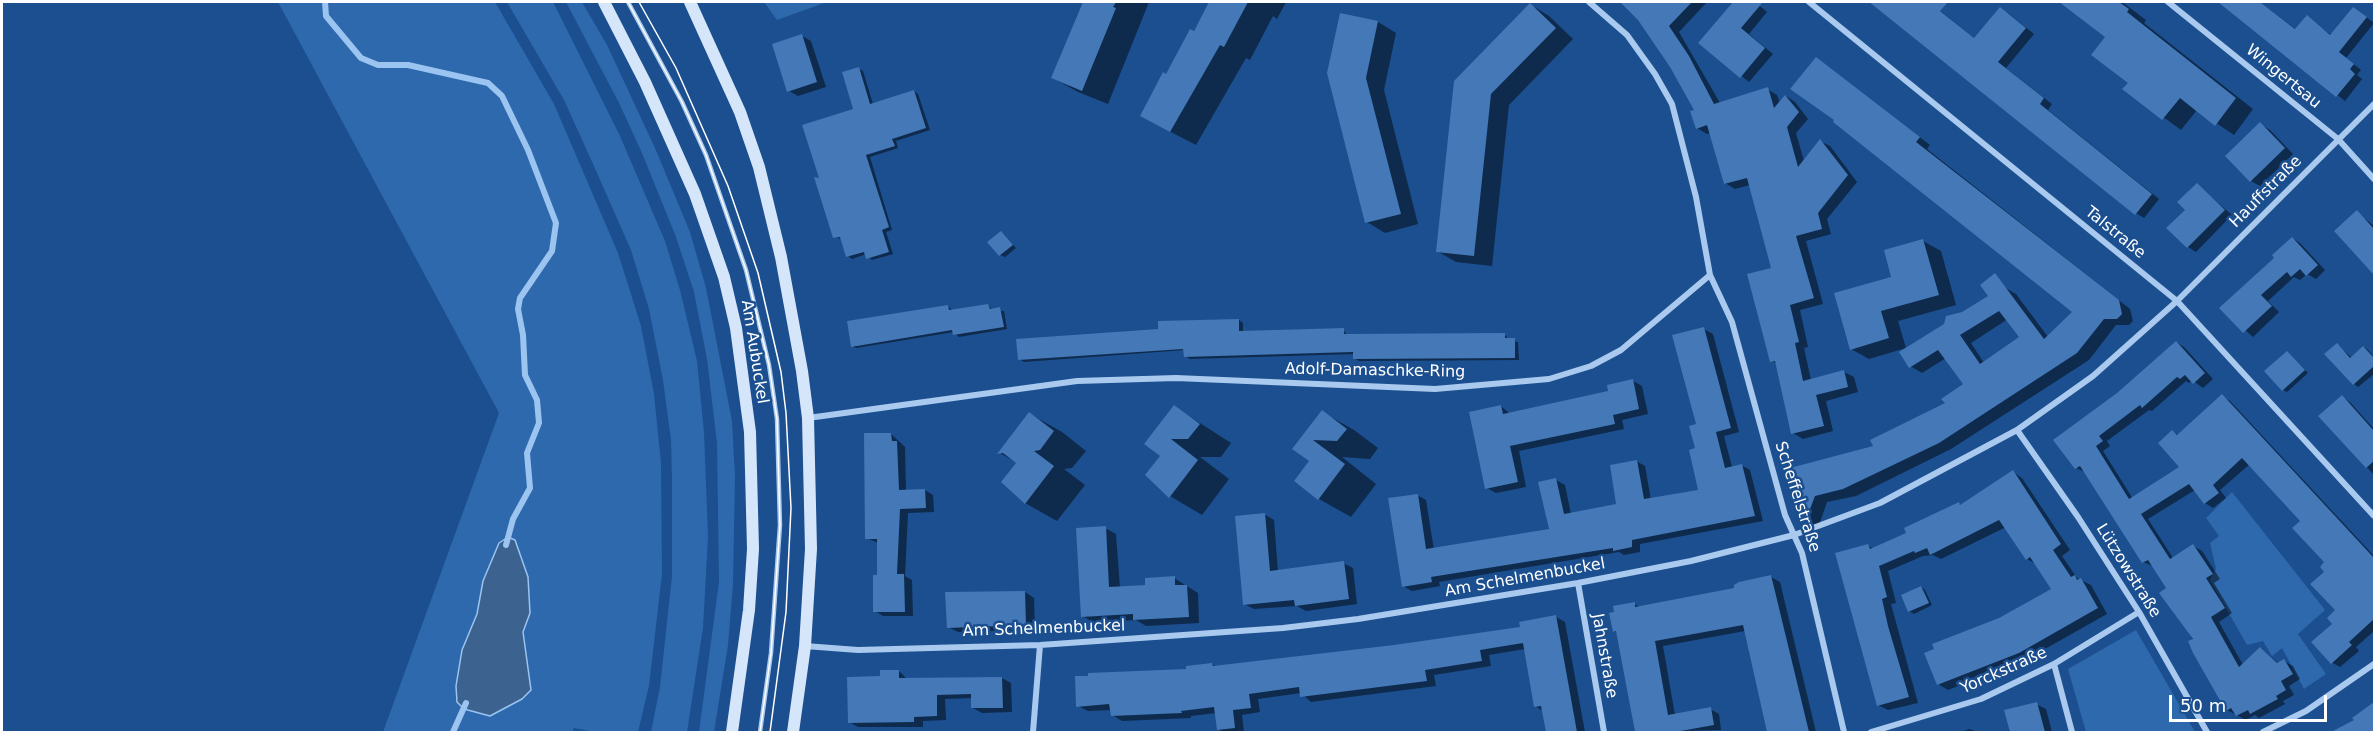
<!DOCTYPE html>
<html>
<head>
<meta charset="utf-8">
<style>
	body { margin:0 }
	#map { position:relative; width:2376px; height:734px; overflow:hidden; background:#1b4f8f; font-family:"DejaVu Sans",sans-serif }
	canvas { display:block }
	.frame { position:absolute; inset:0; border:3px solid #fff; pointer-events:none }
	.scale { position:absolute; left:2169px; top:695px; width:158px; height:27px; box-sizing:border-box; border:3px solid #fff; border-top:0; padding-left:8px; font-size:18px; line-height:21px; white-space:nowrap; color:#fff; -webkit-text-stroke:4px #1b4f8f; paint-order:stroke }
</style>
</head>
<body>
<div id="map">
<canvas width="2376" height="734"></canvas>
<div class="frame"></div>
<div class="scale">50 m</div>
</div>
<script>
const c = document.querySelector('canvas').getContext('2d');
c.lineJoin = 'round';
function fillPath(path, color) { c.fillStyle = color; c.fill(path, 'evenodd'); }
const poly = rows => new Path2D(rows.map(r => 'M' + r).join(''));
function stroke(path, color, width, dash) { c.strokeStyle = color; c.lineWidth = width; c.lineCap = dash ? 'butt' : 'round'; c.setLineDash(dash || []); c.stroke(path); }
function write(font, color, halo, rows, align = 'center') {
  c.font = font + ' "DejaVu Sans",sans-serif'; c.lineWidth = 5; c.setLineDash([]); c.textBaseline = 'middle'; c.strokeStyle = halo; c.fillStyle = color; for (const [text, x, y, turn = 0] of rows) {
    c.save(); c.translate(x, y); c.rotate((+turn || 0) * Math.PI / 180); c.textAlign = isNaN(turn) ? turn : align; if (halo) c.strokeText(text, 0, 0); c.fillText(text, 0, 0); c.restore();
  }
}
fillPath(poly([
	[278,2,495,2,554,104,618,253,641,326,654,394,661,463,662,574,649,686,638,732,594,732,574,728,572,732,383,732,499,413],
	[499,543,530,613,523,632,462,650,477,614,483,581],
	[507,2,553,2,620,136,665,241,680,290,697,361,704,432,708,537,703,628,687,732,651,732,660,687,672,576,672,480,671,440,663,380,649,309,631,250,593,164,564,100],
	[566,2,582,2,607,45,655,148,690,232,706,288,732,421,735,476,733,584,728,645,714,732,699,732,719,582,717,443,707,359,694,292,676,237,642,153,619,103],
	[764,2,827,2,777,20],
	[2232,492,2325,610,2298,634,2326,674,2304,689,2282,648,2272,656,2263,641,2247,645,2210,580,2216,569,2210,543,2219,536,2206,518],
	[2136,630,2195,732,2086,732,2068,669]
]), '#2e69ad');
const water = poly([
	[508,537,515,540,528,577,530,613,523,632,531,690,522,699,490,716,464,709,457,702,456,686,462,650,477,614,483,581,499,543,508,537]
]);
fillPath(water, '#3c6290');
stroke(water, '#9cc4f0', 1.5);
fillPath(poly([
	[1084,2,1149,2,1108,104,1078,92,1053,78],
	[1211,2,1286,2,1277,19,1273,16,1250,60,1246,58,1196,145,1167,130,1167,76],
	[1623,2,1707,2,1679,32,1720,103,1767,89,1777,95,1780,103,1786,96,1795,102,1808,119,1796,133,1804,161,1820,141,1830,146,1857,182,1827,219,1831,234,1806,241,1823,304,1800,310,1808,347,1804,348,1811,380,1844,372,1854,377,1858,392,1826,401,1833,431,1803,439,1793,433,1777,364,1772,361,1773,269,1750,185,1735,189,1725,183,1711,133,1707,134,1697,128,1696,111,1672,66,1639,19],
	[1735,2,1755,2,1767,12,1749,34,1773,54,1749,82,1700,43],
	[1869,2,1924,2,1937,8,1975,39,2000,9,2009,14,2034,34,2006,68,2052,104,2048,110,2159,199,2144,218,2136,213],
	[2062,2,2122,2,2146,20,2144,23,2253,109,2234,135,2197,110,2181,130,2125,89,2130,83,2107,37],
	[2220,2,2260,2,2297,30,2307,17,2331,35,2361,13,2374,23,2346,58,2361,70,2357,75,2362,79,2345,101],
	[1531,5,1549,16,1573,39,1509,105,1492,266,1456,262,1437,251,1455,82],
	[1341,14,1378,22,1396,33,1384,90,1418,224,1385,233,1367,222],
	[802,36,811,41,826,87,798,96,789,91],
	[1816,58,1930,145,1927,149,2130,309,2133,321,2129,325,2116,325,2089,360,1951,449,1856,496,1827,502,1817,531,1806,525,1792,469,1875,446,1947,404,1965,385,1946,358,1922,373,1910,366,2004,287,2016,294,2048,337,2075,311],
	[2008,319,2021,338,1984,363,1971,343],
	[859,69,863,71,873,104,914,91,918,94,930,130,896,141,898,148,870,157,892,230,886,232,893,254,872,260,866,254,852,259,848,256,842,239,834,237,821,180,855,110],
	[2260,124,2270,130,2293,154,2260,186,2251,181],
	[2197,185,2232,215,2196,252,2188,247,2187,210],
	[2357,212,2374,226,2374,272,2336,231],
	[1001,232,1016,248,1005,257,1000,255],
	[2292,238,2300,243,2325,270,2316,279,2307,274,2300,280,2294,277,2268,301,2279,312,2253,337,2221,308,2277,258],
	[1923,241,1941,251,1956,305,1898,321,1906,348,1869,359,1851,349,1893,278],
	[988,305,993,310,1004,311,1007,329,959,337,954,332,856,348,852,346,948,306,953,311],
	[1239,320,1243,323,1243,332,1343,330,1348,336,1505,335,1509,340,1518,342,1519,360,1359,361,1354,358,1354,354,1190,359,1185,356,1185,350,1024,362,1019,359,1160,330],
	[1704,329,1713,334,1739,432,1724,436,1732,467,1741,465,1750,470,1763,521,1640,544,1640,552,1624,555,1619,552,1439,582,1440,586,1412,591,1403,586,1417,495,1426,500,1434,550,1551,531,1556,480,1565,485,1571,514,1618,505,1636,461,1645,466,1651,500,1700,491,1697,449],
	[2176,342,2184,347,2213,379,2203,388,2192,380,2189,383,2186,381,2152,411,2149,410,2107,441,2110,446,2103,451,2133,499,2181,467,2172,432,2179,435,2222,396,2230,401,2374,556,2374,631,2356,647,2359,651,2340,667,2331,662,2337,610,2326,572,2327,562,2302,521,2250,464,2220,490,2226,498,2213,508,2205,503,2195,490,2148,519,2173,558,2193,546,2202,551,2220,579,2214,583,2232,613,2219,622,2243,665,2261,648,2279,664,2284,661,2293,666,2300,679,2289,686,2294,695,2283,701,2285,704,2259,718,2255,715,2246,720,2227,710,2168,589,2153,566,2143,562,2085,472,2076,468,2118,394],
	[2337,345,2352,358,2364,347,2368,350,2374,357,2374,374,2358,387,2354,384],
	[2287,352,2308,373,2287,392,2283,390],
	[1633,381,1642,386,1648,414,1622,420,1624,429,1519,451,1526,487,1496,493,1487,488,1501,406,1510,414,1610,392],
	[2342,397,2350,402,2374,429,2374,475,2320,416],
	[1175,407,1231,443,1221,457,1200,457,1229,479,1202,515,1170,496,1162,456],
	[1322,412,1354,430,1378,448,1370,459,1342,457,1376,484,1351,517,1319,499,1296,481,1311,461,1295,449],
	[1030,414,1062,432,1086,451,1072,468,1064,469,1085,485,1057,521,1025,503,1017,463,1000,453],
	[891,434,905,447,906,491,925,490,933,495,934,512,908,513,905,576,912,580,913,616,883,616,875,611,879,576,878,543,867,538],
	[2013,472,2022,478,2070,550,2062,556,2077,578,2091,585,2107,614,2029,658,1948,690,1938,684,2000,620,2053,589,2036,564,2027,559,2006,527,1941,559,1933,555,1923,556,1888,571,1896,603,1891,604,1918,703,1888,710,1878,705,1868,546,1874,549,1908,533,1959,504,1962,506],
	[1264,514,1274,520,1278,572,1343,563,1353,568,1357,604,1306,611,1297,606,1254,609,1244,604],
	[1105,528,1116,534,1120,588,1147,586,1174,578,1198,593,1199,623,1146,626,1136,620,1094,623,1083,616],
	[1771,577,1780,582,1816,732,1768,732,1745,631,1663,646,1675,715,1710,709,1719,714,1721,730,1635,732,1618,633,1614,631,1634,604,1640,607,1736,589],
	[1921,587,1925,590,1932,605,1914,614,1909,611],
	[1025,592,1034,598,1035,630,958,632,948,627],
	[1556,617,1565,622,1585,732,1547,732,1543,711,1535,706,1525,649,1489,655,1491,666,1434,675,1436,686,1311,702,1301,693,1258,699,1260,712,1242,715,1244,732,1224,732,1218,729,1216,713,1191,716,1191,718,1122,721,1112,715,1112,710,1088,711,1078,706,1212,664,1217,667,1394,647,1522,628],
	[899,671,907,679,1002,678,1011,683,1012,712,982,713,973,708,972,698,945,699,946,720,923,721,923,727,858,727,849,722,881,678],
	[2036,704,2046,709,2052,732,2003,732,2011,730],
	[2374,704,2374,732,2334,732,2356,721,2354,718],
	[1970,729,1977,732,1959,732]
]), '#0007');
stroke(poly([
	[325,2,326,16,361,58,378,65,408,65,488,83,502,96,528,150,556,223,552,251,520,298,518,309,523,335,525,375,537,400,539,423,527,453,530,488,513,519,506,545],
	[453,732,466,703]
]), '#9cc4f0', 6);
fillPath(poly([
	[1083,2,1116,2,1113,7,1116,8,1082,91,1051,78],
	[1209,2,1248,2,1224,47,1220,45,1170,132,1140,116,1163,72,1166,74,1190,29,1194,31],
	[1620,2,1692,2,1669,26,1689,56,1714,104,1768,87,1774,108,1785,95,1799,112,1787,127,1798,167,1820,139,1848,175,1818,213,1822,229,1796,236,1814,298,1790,305,1799,342,1795,343,1803,381,1844,370,1848,387,1816,395,1824,426,1791,434,1775,361,1770,362,1747,274,1771,268,1747,178,1724,184,1707,125,1696,129,1690,111,1694,110,1670,67,1638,20],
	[1733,2,1763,2,1741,28,1765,48,1740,78,1698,43],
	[1869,2,1948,2,1940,11,1974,38,2000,7,2026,28,1998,62,2044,98,2040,104,2152,194,2135,215],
	[2059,2,2119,2,2129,9,2127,12,2236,98,2215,126,2180,98,2162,120,2122,89,2128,83,2091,55,2105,37],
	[2218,2,2260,2,2295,29,2307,15,2330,35,2353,7,2367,17,2339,52,2354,64,2350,69,2355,74,2336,97],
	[1530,3,1556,28,1491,94,1474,256,1436,252,1454,81],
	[1340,13,1378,21,1366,78,1401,214,1365,223,1327,73],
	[802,34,817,82,787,92,772,44],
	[1816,57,1920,137,1916,142,2119,300,2122,314,2117,319,2104,319,2077,353,1939,443,1843,489,1815,496,1804,525,1790,468,1873,446,1870,440,1945,403,1941,399,1963,384,1938,350,1909,368,1899,352,1944,324,1946,316,1962,312,1988,296,1980,285,1995,273,2044,339,2072,312,1833,122,1834,120,1790,89],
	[1999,311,2019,337,1980,364,1960,335],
	[859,67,870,104,914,90,926,128,892,139,895,146,866,155,889,227,882,230,889,252,866,259,864,252,846,257,840,237,833,238,814,177,819,178,802,125,853,109,842,72],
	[2260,122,2285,148,2250,182,2225,156],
	[2197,183,2225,210,2187,248,2166,228,2185,210,2177,202],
	[2357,210,2374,229,2374,275,2334,231],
	[1001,231,1013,245,999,256,987,242],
	[2292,237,2318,265,2306,276,2300,269,2291,277,2287,272,2261,295,2272,306,2243,333,2219,308,2274,258,2272,255],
	[1923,239,1939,295,1881,311,1889,338,1850,350,1834,293,1891,277,1884,250],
	[988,304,990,309,1000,307,1004,327,953,335,952,330,851,347,847,321,948,305,949,310],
	[1239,319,1239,331,1344,328,1344,334,1505,333,1505,338,1515,338,1515,358,1353,359,1353,352,1184,357,1183,349,1018,360,1016,339,1158,329,1158,321],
	[1704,327,1731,428,1716,432,1725,468,1742,464,1755,516,1632,540,1632,547,1613,551,1613,548,1431,577,1432,582,1402,587,1388,498,1418,494,1426,549,1549,529,1538,482,1556,478,1564,514,1616,504,1610,465,1637,460,1644,499,1698,490,1689,450,1695,448,1689,426,1696,424,1672,335],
	[2176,341,2205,373,2193,384,2185,375,2180,379,2177,377,2142,408,2140,405,2099,436,2103,441,2096,446,2129,499,2179,467,2158,443,2172,430,2177,435,2222,394,2374,558,2374,619,2349,642,2352,645,2331,664,2311,642,2332,624,2327,618,2335,610,2310,584,2324,572,2320,567,2324,562,2292,528,2300,521,2242,458,2213,485,2219,493,2204,504,2189,484,2141,514,2170,559,2193,544,2213,574,2206,578,2225,608,2211,617,2239,667,2260,647,2277,663,2284,659,2293,674,2281,681,2286,690,2276,696,2278,699,2250,714,2248,710,2236,716,2231,708,2226,711,2193,653,2188,641,2193,639,2159,593,2166,588,2148,560,2142,563,2080,466,2075,469,2053,440,2117,393],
	[2337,343,2350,358,2363,346,2374,358,2374,366,2353,385,2324,354],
	[2287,351,2305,370,2282,391,2264,371],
	[1633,379,1639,409,1613,415,1615,424,1510,446,1518,482,1485,489,1469,412,1501,405,1503,414,1608,391,1607,385],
	[2342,395,2374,431,2374,461,2366,468,2318,416],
	[1174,405,1200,424,1188,439,1171,439,1198,460,1169,498,1145,475,1160,456,1144,444],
	[1322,410,1347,429,1337,441,1313,440,1345,464,1318,500,1294,481,1309,461,1292,449],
	[1029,412,1054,431,1040,450,1034,451,1054,466,1025,504,1001,482,1016,463,1003,453,997,454],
	[864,433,891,433,892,441,897,441,899,490,925,489,926,508,900,509,897,574,904,574,905,612,873,612,873,575,877,575,877,539,865,539],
	[2013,470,2061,544,2053,550,2071,577,2075,575,2077,580,2081,578,2098,608,2019,653,1937,685,1924,653,1934,649,1932,644,1999,618,2051,589,2030,557,2026,560,1999,520,1930,555,1927,548,1915,553,1914,551,1879,566,1887,597,1882,599,1888,626,1909,697,1877,706,1835,553,1868,544,1870,549,1906,533,1904,528,1959,502,1960,505],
	[1265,513,1270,571,1344,561,1349,599,1295,606,1294,600,1243,605,1235,516],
	[1106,526,1109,587,1145,585,1145,578,1175,576,1175,585,1187,585,1189,617,1133,620,1133,614,1081,617,1076,528],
	[1771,575,1809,732,1767,732,1743,625,1655,641,1668,715,1711,707,1714,725,1675,732,1635,732,1616,631,1613,632,1609,613,1614,612,1613,606,1635,602,1635,607,1734,588,1734,585,1739,582],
	[1921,586,1929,603,1908,612,1901,595],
	[1025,591,1026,625,947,628,945,592],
	[1556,615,1577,732,1546,732,1541,706,1534,707,1523,643,1480,650,1482,661,1425,670,1427,681,1300,697,1299,687,1249,694,1251,708,1233,710,1235,728,1217,730,1214,707,1181,711,1182,713,1111,716,1109,704,1076,707,1075,676,1088,676,1088,673,1186,669,1186,666,1212,663,1213,666,1394,645,1520,627,1519,622],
	[880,670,899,670,899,678,1002,677,1003,708,971,708,971,694,937,695,937,716,914,717,914,722,848,723,847,677,880,676],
	[2037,702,2045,732,2010,732,2004,710],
	[2374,702,2374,732,2331,732,2354,720,2352,718]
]), '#4478b7');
stroke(poly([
	[628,2,682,102,706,155,746,270,769,365,777,419,780,525,771,653,760,732]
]), '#a9c9ee', 4.5);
stroke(poly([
	[1589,2,1627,35,1655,74,1672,104,1696,197,1710,275,1732,322,1785,515,1802,553,1844,732],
	[1809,2,2177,301,2374,516],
	[2168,2,2338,139,2374,179],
	[808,418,1077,381,1176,378,1435,389,1549,379,1591,366,1621,350,1710,275],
	[2017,430,2078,517,2139,612,2207,732],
	[1578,583,1604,732],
	[805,646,858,650,1040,645,1283,628,1358,619,1578,583,1691,561,1794,535,1880,503,2017,430,2093,376,2177,301,2374,104],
	[2054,664,2072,732],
	[1033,732,1040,645],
	[1871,732,1981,699,2054,664,2139,612],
	[2263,732,2306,711,2374,664]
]), '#a9c9ee', 6);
stroke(poly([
	[604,2,645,82,695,194,724,277,736,328,750,432,753,549,749,610,732,732],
	[690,2,740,112,759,167,781,257,802,371,808,418,811,549,805,646,793,732]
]), '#d6e6fa', 12);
stroke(poly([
	[628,2,682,102,706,155,746,270,769,365,777,419,780,525,771,653,760,732],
	[639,2,676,68,728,186,758,273,781,372,786,413,791,508,786,612,770,732]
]), '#fff', 1.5);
write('16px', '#fff', '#1b4f8f', [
	["Wingertsau",2283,77,39],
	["Hauffstraße",2266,192,-45],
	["Talstraße",2115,233,39],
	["Am Aubuckel",754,352,81],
	["Adolf-Damaschke-Ring",1375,371,1],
	["Scheffelstraße",1797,497,72],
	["Lützowstraße",2128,571,58],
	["Am Schelmenbuckel",1525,578,-10],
	["Am Schelmenbuckel",1044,629,-2],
	["Jahnstraße",1604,656,80],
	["Yorckstraße",2004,671,-24]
]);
</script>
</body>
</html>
